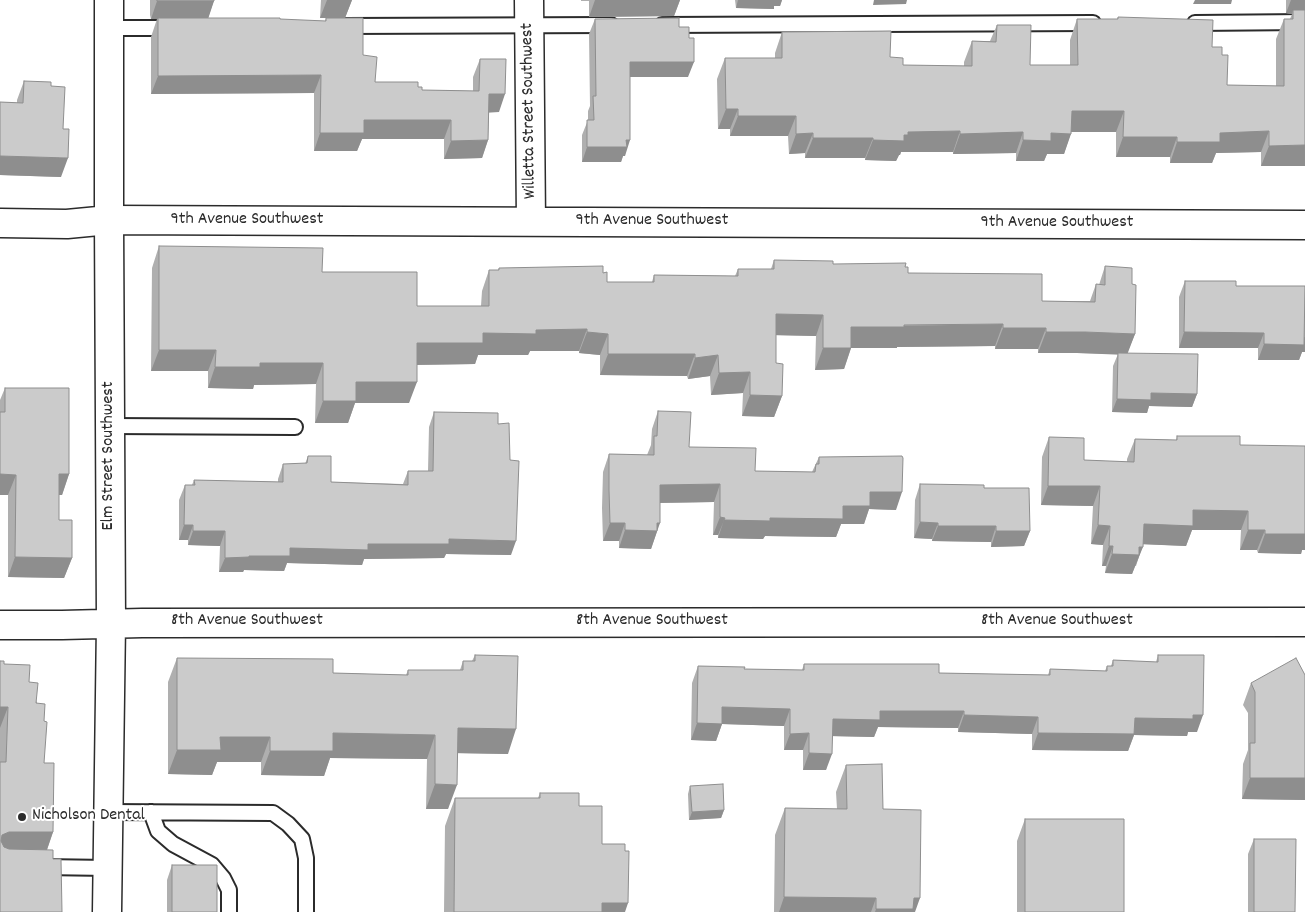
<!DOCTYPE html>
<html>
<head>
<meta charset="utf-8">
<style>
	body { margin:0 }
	canvas { display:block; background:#fff }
</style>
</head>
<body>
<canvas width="1305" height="912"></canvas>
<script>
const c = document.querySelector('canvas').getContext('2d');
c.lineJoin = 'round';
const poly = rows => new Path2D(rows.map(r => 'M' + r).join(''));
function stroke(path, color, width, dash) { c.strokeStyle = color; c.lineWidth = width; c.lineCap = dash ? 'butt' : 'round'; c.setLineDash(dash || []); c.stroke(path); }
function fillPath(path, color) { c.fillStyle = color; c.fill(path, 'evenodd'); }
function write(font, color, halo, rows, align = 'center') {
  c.font = font + ' Dekko,sans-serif'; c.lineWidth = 4; c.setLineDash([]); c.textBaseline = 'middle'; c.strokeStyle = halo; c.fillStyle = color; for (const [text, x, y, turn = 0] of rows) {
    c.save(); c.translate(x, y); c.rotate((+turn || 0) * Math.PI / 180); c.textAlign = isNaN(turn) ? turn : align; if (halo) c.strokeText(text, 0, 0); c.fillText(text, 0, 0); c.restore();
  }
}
const lane = poly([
	[1195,23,1305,22],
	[662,25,1093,23],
	[345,26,611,25],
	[109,28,173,28],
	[110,426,295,427],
	[108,812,273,813,288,824,302,839,306,858,306,912],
	[151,812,158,831,173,844,212,865,223,878,229,890,229,912],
	[43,867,108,868]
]);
const street = poly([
	[529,0,531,222],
	[0,625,62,625,142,623,1305,622],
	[107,912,111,623,109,220,1305,225]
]);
const secondary = poly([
	[0,223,67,224,109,220,109,0]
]);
stroke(lane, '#2b2b2b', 18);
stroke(street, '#2b2b2b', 31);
stroke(secondary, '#2b2b2b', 31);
stroke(lane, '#fff', 14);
stroke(street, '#fff', 28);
stroke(secondary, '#fff', 28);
fillPath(poly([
	[150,0,214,0,208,18,325,21,326,18,320,18,321,0,352,0,345,18,375,82,418,87,422,90,473,91,473,77,480,59,499,112,489,112,488,140,482,158,444,159,444,139,362,139,357,151,314,151,314,93,151,94,151,37,157,19,151,19,150,15],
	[581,0,680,0,674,16,589,17,589,1,581,1],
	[735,0,782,0,780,6,774,6,774,9,736,8],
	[1286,0,1305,0,1305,166,1261,166,1261,152,1216,153,1212,163,1170,163,1170,157,1116,157,1116,132,1071,132,1064,154,1047,154,1044,161,1016,161,1016,153,953,154,953,152,901,152,900,155,899,155,896,161,865,160,865,158,805,158,805,153,789,154,788,136,730,136,730,129,718,129,717,79,725,58,775,58,775,53,782,32,890,57,903,65,964,66,964,62,972,41,990,41,997,25,1030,65,1070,65,1070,40,1077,19,1117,19,1118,17,1212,47,1222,55,1227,85,1276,86,1276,39,1284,19,1290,19,1292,14,1286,13],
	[595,19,679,27,688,77,630,77,625,156,623,156,621,162,582,162,582,135,588,120,588,111,590,106,589,34],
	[24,81,51,86,61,177,0,175,0,102,17,103,17,100],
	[159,246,322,272,417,306,481,306,482,291,489,270,498,270,499,268,603,273,607,282,652,282,654,275,735,276,738,269,771,269,774,260,833,264,905,267,908,273,1042,301,1090,301,1096,284,1099,285,1105,266,1132,284,1135,334,1127,353,1197,394,1192,407,1149,406,1147,413,1112,412,1113,366,1118,354,1077,353,1038,353,1038,349,995,349,995,346,897,347,897,348,851,348,844,369,815,370,816,336,776,335,776,363,782,396,774,417,742,416,743,393,711,395,710,376,688,379,687,376,600,375,600,355,579,353,579,351,530,351,528,355,478,355,475,364,417,365,409,403,355,403,348,423,315,423,316,384,254,385,253,389,208,388,208,371,151,371,152,268],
	[1185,281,1236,286,1305,286,1305,352,1302,352,1299,360,1258,360,1258,348,1179,348,1179,297],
	[5,388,69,474,62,495,59,495,59,520,72,558,64,578,8,577,8,495,0,495,0,400],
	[658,411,689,447,755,471,812,472,819,457,896,510,869,509,864,524,841,524,836,537,765,536,763,539,718,538,718,535,713,535,714,502,660,503,657,531,651,549,619,548,619,541,603,541,602,508,603,472,609,454,647,455,651,445,652,429],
	[434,412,498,424,511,555,446,554,444,558,364,559,362,565,287,563,284,571,244,570,243,572,219,572,220,546,188,545,188,540,179,540,179,500,185,485,192,485,194,480,278,482,278,479,283,464,305,464,308,456,331,482,403,484,408,471,428,471,429,427],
	[1177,436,1240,445,1302,550,1301,554,1258,553,1257,550,1240,550,1241,530,1192,530,1186,546,1143,544,1136,566,1135,566,1132,574,1105,573,1106,566,1102,566,1103,545,1091,544,1093,506,1041,505,1042,457,1049,437,1084,460,1127,462,1127,459,1135,439,1176,440],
	[920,484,984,488,1030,531,1024,546,991,547,991,542,932,541,932,539,914,538,915,500],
	[475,655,508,754,458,753,448,809,426,809,427,759,330,758,324,776,261,775,261,762,217,762,212,775,168,774,168,682,177,658,333,673,406,675,408,670,460,670,463,661,472,661],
	[1158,655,1197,732,1188,732,1187,736,1134,735,1128,751,1032,750,1032,734,958,732,958,728,878,727,874,737,833,736,826,770,803,770,803,750,784,750,784,726,722,724,716,741,691,740,692,683,698,666,744,669,802,670,804,664,939,673,1048,675,1050,669,1105,671,1107,666,1111,666,1113,660,1156,662],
	[0,661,29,682,44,721,44,763,53,832,47,850,53,859,0,912],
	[1305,675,1305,800,1242,799,1243,764,1248,750,1248,713,1243,705,1251,683],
	[846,765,883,809,915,912,774,912,775,835,785,808,837,809,836,792],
	[690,786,724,810,721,818,689,820,688,794],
	[540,793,579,806,602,844,625,912,444,912,445,826,455,798,538,798],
	[1025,819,1124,912,1017,912,1017,841],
	[1254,839,1295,912,1248,912,1248,854],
	[172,865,217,912,167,912,167,880]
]), '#afafaf');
fillPath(poly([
	[327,0,352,0,345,18,320,18],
	[595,0,680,0,674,16,589,17],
	[738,0,782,0,780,6,774,6,774,9,736,8],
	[874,0,907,0,906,4,873,5],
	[1195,0,1232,0,1231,4,1193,4],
	[1291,0,1305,0,1305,14,1293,10,1292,14,1286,13],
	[157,1,214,1,208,19,151,19],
	[630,62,694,62,688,77,624,77],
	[321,75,314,93,151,94,158,76],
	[489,94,505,94,499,112,483,113],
	[726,109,738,109,730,129,718,129],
	[1072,111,1124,111,1116,132,1064,132],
	[738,116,796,116,788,136,730,136],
	[364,120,451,120,444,139,362,139,357,151,314,151,320,133],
	[960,131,953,152,901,152,900,155,899,155,896,161,865,160,873,140,904,135,908,132],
	[1269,131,1261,152,1216,153,1212,163,1170,163,1177,142,1220,133],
	[1023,132,1016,153,953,154,960,134],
	[813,133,805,153,789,154,796,134],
	[1051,133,1071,134,1064,154,1047,154,1044,161,1016,161,1023,140],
	[1123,137,1177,137,1170,157,1116,157],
	[813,138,873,138,865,158,805,158],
	[488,140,482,158,444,159,451,141],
	[626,140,630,140,625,156,623,156,621,162,582,162,587,147],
	[1305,145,1305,166,1261,166,1269,146],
	[0,156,68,158,61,177,0,175],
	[776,314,823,315,816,336,768,335],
	[1003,324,995,346,897,347,897,348,851,348,844,369,815,370,823,348,851,327],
	[1003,328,1046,328,1038,349,995,349],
	[587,329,579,351,530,351,528,355,478,355,475,364,409,365,417,343,483,333,536,330],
	[587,332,608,334,600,355,579,353],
	[1046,332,1085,332,1135,334,1127,355,1077,353,1038,353],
	[1184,332,1264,333,1258,348,1179,348],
	[1305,337,1305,352,1302,352,1299,360,1258,360,1264,344],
	[159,350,216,350,208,371,151,371],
	[608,354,695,354,687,376,600,375],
	[718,355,710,376,688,379,695,358],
	[260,363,323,363,316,384,254,385,253,389,208,388,215,367],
	[750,372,743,393,711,395,719,373],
	[356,382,417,382,409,403,355,403,348,423,315,423,323,401],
	[1151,393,1197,394,1192,407,1149,406,1147,413,1112,412,1117,399],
	[750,395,782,396,774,417,742,416],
	[0,474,16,475,8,495,0,495],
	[59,474,69,474,62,495,52,495],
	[720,484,714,502,653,503,660,485],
	[1048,486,1100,486,1093,506,1041,505],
	[870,492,902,492,896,510,869,509,864,524,841,524,836,537,765,536,763,539,718,538,724,520,770,518,843,506],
	[1193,510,1248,511,1241,530,1192,530,1186,546,1137,544,1144,524],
	[720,517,725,518,718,535,713,535],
	[920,522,938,523,932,539,914,538],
	[610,523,625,523,619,541,603,541],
	[657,523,660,523,651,549,619,548,625,530],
	[184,525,193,525,188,540,179,540],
	[1098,525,1110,526,1103,545,1091,544],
	[938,526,996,526,991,542,932,541],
	[1248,530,1265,530,1257,550,1240,550],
	[193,531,225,531,220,546,188,545],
	[996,531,1030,531,1024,546,991,547],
	[1265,534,1305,534,1305,550,1302,550,1301,554,1258,553],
	[449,539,516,541,511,555,446,554,444,558,364,559,362,565,287,563,284,571,244,570,243,572,219,572,225,558,249,556,290,548],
	[1109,546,1113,546,1106,566,1102,566],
	[1139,547,1143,547,1132,574,1105,573,1112,554],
	[15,557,72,558,64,578,8,577],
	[0,707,8,707,0,728],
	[722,707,790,709,784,726,722,724,716,741,691,740,697,723],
	[880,711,964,711,958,728,878,727,874,737,827,736,833,719],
	[964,715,1038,717,1032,734,958,732],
	[1193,715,1203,715,1197,732,1188,732,1187,736,1134,735,1128,751,1032,750,1038,733,1135,718],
	[458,728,516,729,508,754,449,753],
	[333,733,435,735,427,759,330,758,324,776,261,775,270,751],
	[809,733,803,750,784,750,790,734],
	[220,737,270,737,261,762,217,762,212,775,168,774,177,750],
	[809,753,832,754,826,770,803,770],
	[1250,778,1305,778,1305,800,1242,799],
	[435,784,457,785,448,809,426,809],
	[724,810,721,818,689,820,692,812],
	[9,832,53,832,44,858,0,857,0,841,2,835],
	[784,897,876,898,871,912,779,912],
	[914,898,920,898,915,912,875,912,876,909],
	[602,903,628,903,625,912,599,912]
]), '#8e8e8e');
const building = poly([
	[157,0,214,0,214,1,157,1,157,0],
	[1293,10,1305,10,1305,145,1269,146,1269,131,1220,133,1220,142,1177,142,1177,137,1123,137,1124,111,1072,111,1071,134,1051,133,1051,141,1023,140,1023,132,960,134,960,131,908,132,908,135,904,135,904,141,873,140,873,138,813,138,813,133,796,134,796,116,738,116,738,109,726,109,725,58,782,58,782,32,891,31,890,57,903,58,903,65,972,66,972,41,996,42,997,25,1031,25,1030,65,1078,65,1077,19,1118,19,1118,17,1213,20,1212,47,1222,47,1222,55,1228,55,1227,85,1284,86,1284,19,1293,19,1293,10],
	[158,18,280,18,280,19,326,21,326,18,363,18,363,55,377,57,375,82,418,82,418,87,422,87,422,90,479,91,480,59,506,59,505,94,489,94,488,140,451,141,451,120,364,120,364,133,320,133,321,75,158,76,158,18],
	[679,18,679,27,689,27,689,38,694,38,694,62,630,62,630,140,626,140,627,147,587,147,587,120,594,120,593,96,596,96,595,19,679,18],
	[24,81,51,82,51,86,65,87,63,129,69,129,68,158,0,156,0,102,23,103,24,81],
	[159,246,323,248,322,272,417,272,417,306,489,306,489,270,499,270,499,268,603,266,603,273,607,272,607,282,654,282,654,275,738,276,738,269,774,269,774,260,833,261,833,264,906,263,905,267,908,267,908,273,1042,274,1042,301,1095,302,1096,284,1105,285,1105,266,1132,268,1132,284,1136,285,1135,334,1085,332,1046,332,1046,328,1003,328,1003,324,904,325,904,327,851,327,851,348,823,348,823,315,776,314,776,363,783,364,782,396,750,395,750,372,719,373,718,355,695,358,695,354,608,354,608,334,587,332,587,329,536,330,536,334,483,333,483,343,417,343,417,382,356,382,356,401,323,401,323,363,260,363,260,367,215,367,216,350,159,350,159,246],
	[1185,281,1236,281,1236,286,1305,286,1304,345,1264,344,1264,333,1184,332,1185,281],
	[1118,353,1198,354,1197,394,1151,393,1151,400,1117,399,1118,353],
	[5,388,69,388,69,474,59,474,59,520,72,520,72,558,15,557,16,475,0,474,0,412,5,412,5,388],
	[658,411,691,412,689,447,756,448,755,471,815,472,816,464,819,464,819,457,902,456,903,458,902,492,870,492,870,506,843,506,843,519,770,518,770,521,724,520,725,518,720,517,720,484,660,485,660,523,657,523,657,531,625,530,625,523,610,523,609,490,609,454,654,455,654,436,657,436,658,411],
	[434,412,498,413,498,424,509,423,510,460,519,461,516,541,449,539,449,544,368,544,368,550,290,548,290,556,249,556,249,557,225,558,225,531,193,531,193,525,184,525,185,485,195,485,194,480,283,482,283,464,307,463,308,456,331,456,331,482,408,485,408,471,433,471,434,412],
	[1177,436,1240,436,1240,445,1305,446,1305,534,1265,534,1265,530,1248,530,1248,511,1193,510,1193,526,1144,524,1143,547,1139,547,1139,555,1112,554,1113,546,1109,546,1110,526,1098,525,1100,486,1048,486,1049,437,1084,438,1084,460,1134,462,1135,439,1177,440,1177,436],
	[920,484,984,485,984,488,1029,488,1030,531,996,531,996,526,938,526,938,523,920,522,920,484],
	[475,655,518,656,516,729,458,728,457,785,435,784,435,735,333,733,333,751,270,751,270,737,220,737,221,750,177,750,177,658,333,659,333,673,408,675,408,670,463,670,463,661,475,661,475,655],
	[1158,655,1204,655,1203,715,1193,715,1193,719,1135,718,1134,734,1038,733,1038,717,964,715,964,711,880,711,880,720,833,719,832,754,809,753,809,733,790,734,790,709,722,707,722,724,697,723,698,666,745,667,744,669,804,670,804,664,939,664,939,673,1050,675,1050,669,1107,671,1107,666,1113,666,1113,660,1158,662,1158,655],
	[1296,658,1305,675,1305,778,1250,778,1250,743,1255,743,1255,692,1251,683,1296,658],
	[0,661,4,661,4,664,30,665,29,682,38,683,36,703,45,704,44,721,47,722,44,763,54,763,53,832,9,832,2,835,1,841,4,847,9,849,53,850,53,859,61,859,62,912,0,912,0,762,6,762,8,707,0,707,0,661],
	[882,764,883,809,921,810,920,898,914,898,913,909,876,909,876,898,784,897,785,808,847,809,846,765,882,764],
	[723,784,724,810,692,812,690,786,723,784],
	[540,793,579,793,579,806,602,806,602,844,625,844,625,851,629,851,628,903,602,903,602,912,454,912,455,798,540,798,540,793],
	[1025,819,1124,819,1124,912,1025,912,1025,819],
	[1254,839,1296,839,1295,912,1254,912,1254,839],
	[172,865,217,865,217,912,172,912,172,865]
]);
fillPath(building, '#cbcbcb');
stroke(building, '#8e8e8e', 1);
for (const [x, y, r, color] of [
	[22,817,5,"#2b2b2b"]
]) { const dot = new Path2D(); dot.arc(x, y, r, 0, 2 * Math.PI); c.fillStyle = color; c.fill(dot); stroke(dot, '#fff', 2); }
write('18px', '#2b2b2b', '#fff', [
	["Willetta Street Southwest",530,111,-91],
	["9th Avenue Southwest",247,221],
	["9th Avenue Southwest",652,222],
	["9th Avenue Southwest",1057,224],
	["Elm Street Southwest",110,456,-90],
	["8th Avenue Southwest",247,622],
	["8th Avenue Southwest",652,622],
	["8th Avenue Southwest",1057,622]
]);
write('18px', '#2b2b2b', '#fff', [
	["Nicholson Dental",32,817]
], 'left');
</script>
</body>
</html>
